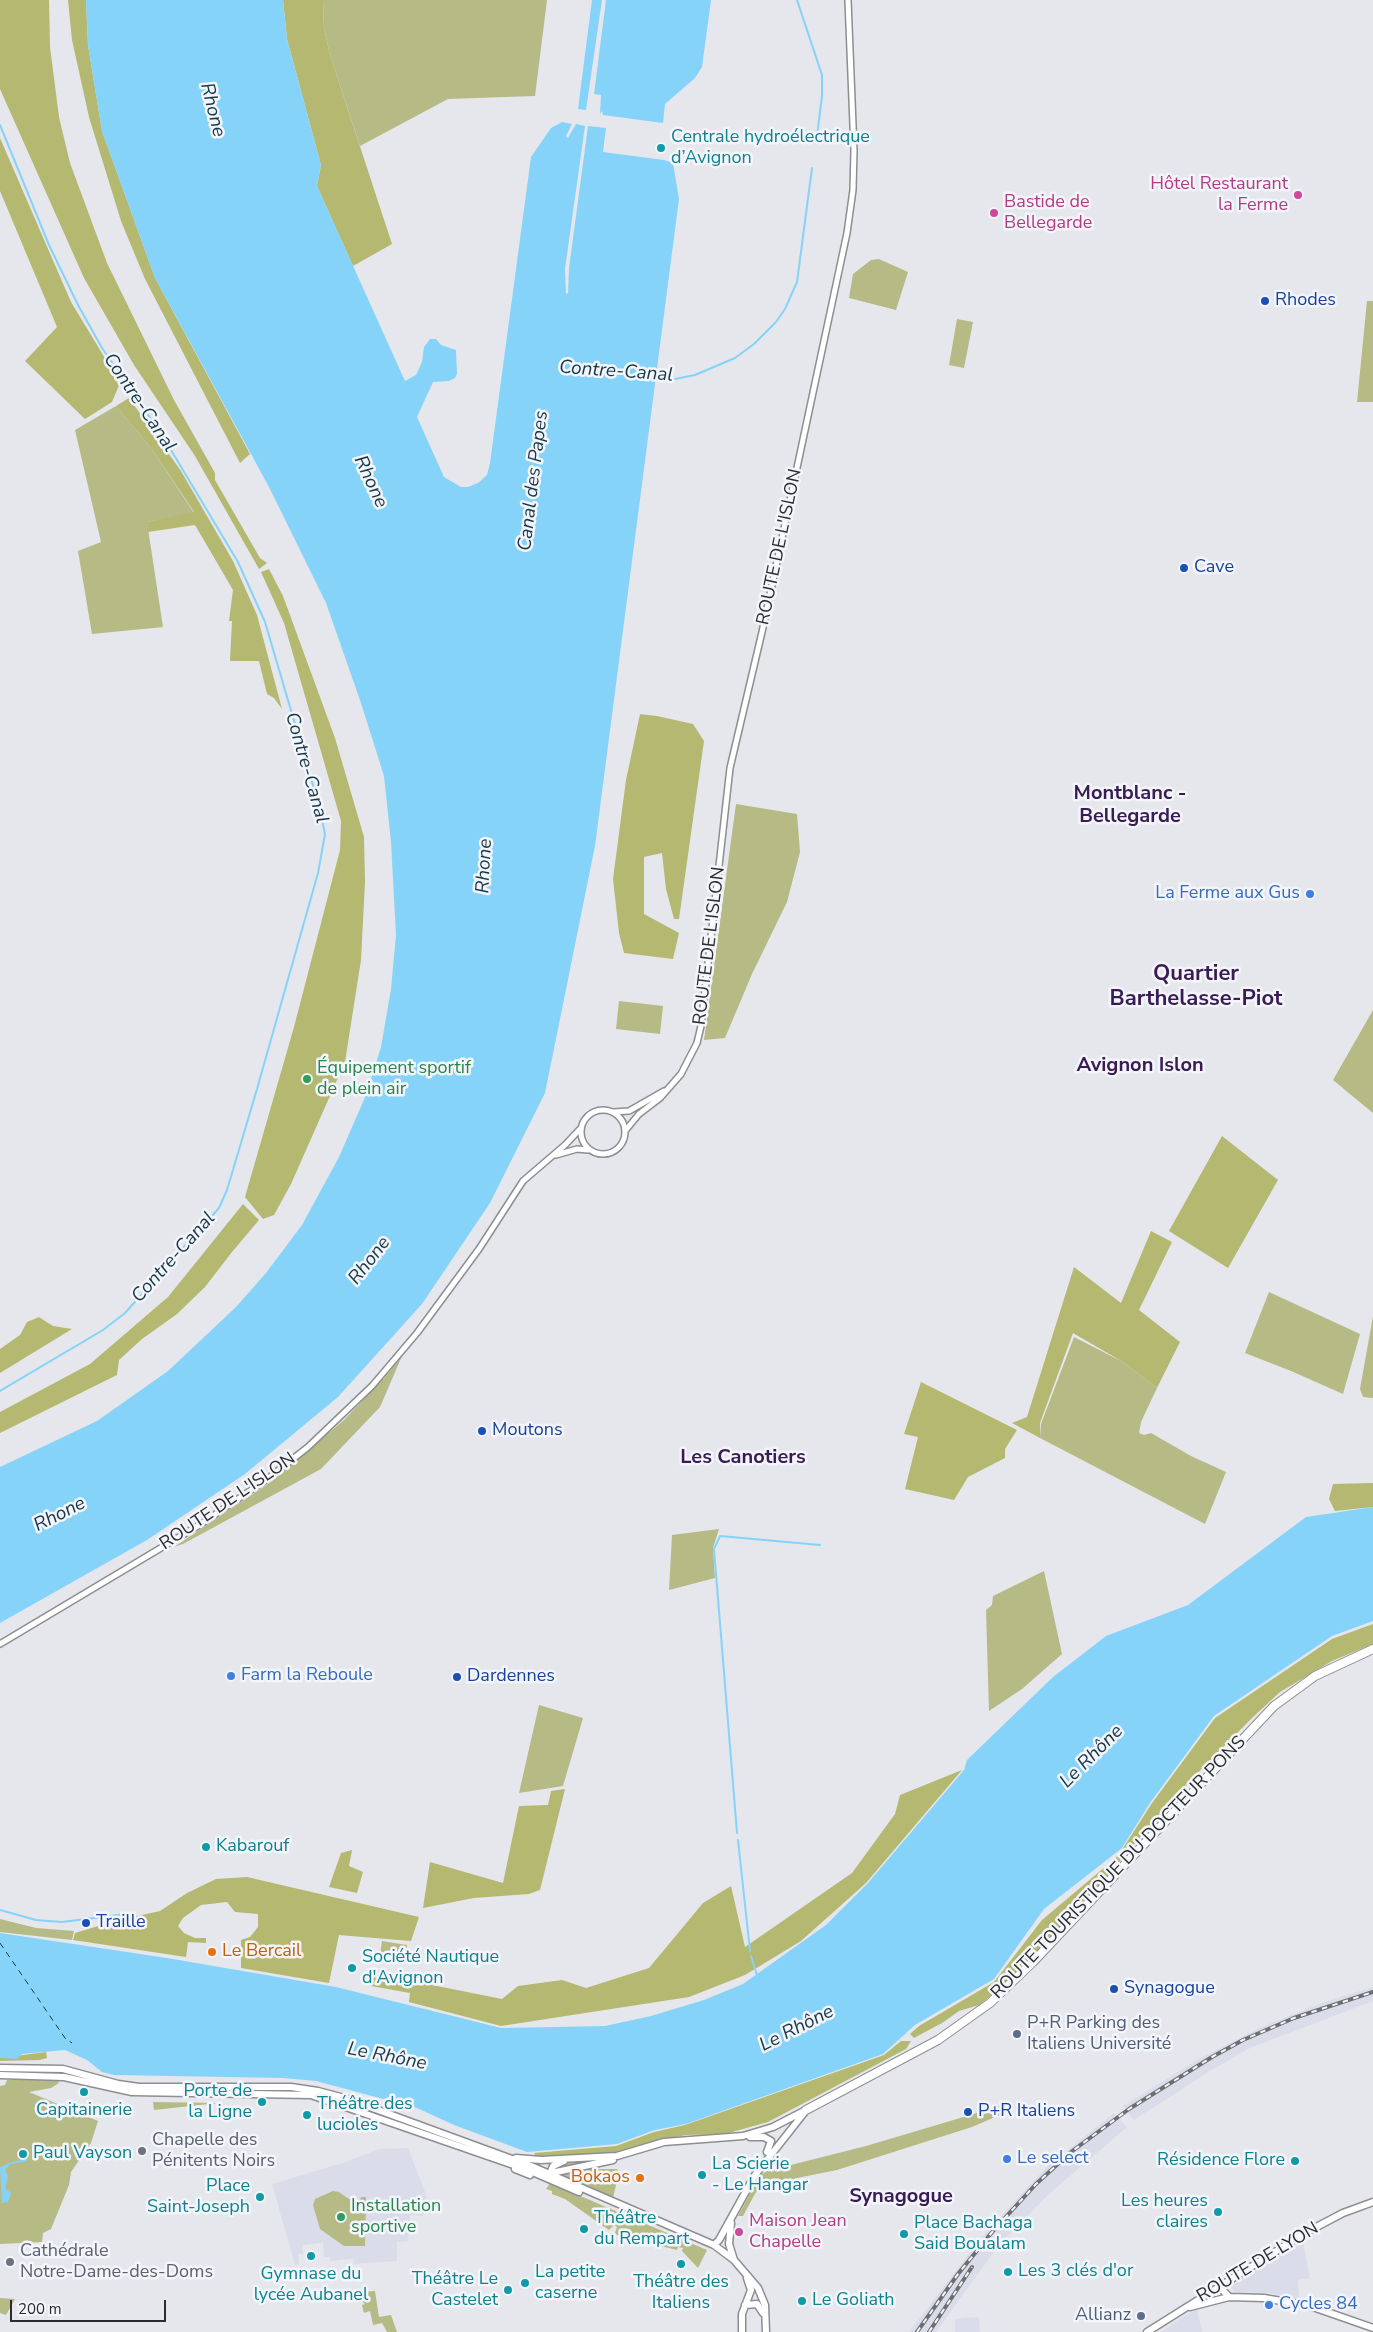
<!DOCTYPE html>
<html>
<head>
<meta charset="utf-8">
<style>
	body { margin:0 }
	#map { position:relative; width:1373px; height:2332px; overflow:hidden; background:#e6e7ec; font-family:"Nunito Sans",sans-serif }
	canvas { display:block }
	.scale { position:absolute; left:10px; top:2300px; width:156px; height:22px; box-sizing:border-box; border:2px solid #2c2c2e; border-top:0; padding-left:6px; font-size:15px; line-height:18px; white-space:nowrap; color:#2c2c2e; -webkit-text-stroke:4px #f3f5fa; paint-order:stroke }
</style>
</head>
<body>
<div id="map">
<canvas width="1373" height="2332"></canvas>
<div class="scale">200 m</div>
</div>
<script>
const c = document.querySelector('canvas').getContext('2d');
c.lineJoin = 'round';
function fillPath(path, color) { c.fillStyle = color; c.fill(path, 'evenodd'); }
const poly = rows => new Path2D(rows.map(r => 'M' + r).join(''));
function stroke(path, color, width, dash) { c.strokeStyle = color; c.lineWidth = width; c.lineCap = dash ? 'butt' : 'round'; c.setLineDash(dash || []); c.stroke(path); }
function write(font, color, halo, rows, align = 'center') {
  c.font = font + ' "Nunito Sans",sans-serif'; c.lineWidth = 5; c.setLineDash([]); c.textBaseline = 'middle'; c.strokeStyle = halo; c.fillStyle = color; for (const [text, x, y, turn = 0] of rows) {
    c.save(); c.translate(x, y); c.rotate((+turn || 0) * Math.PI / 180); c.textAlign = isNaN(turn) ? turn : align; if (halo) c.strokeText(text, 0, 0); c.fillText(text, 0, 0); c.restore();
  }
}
fillPath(poly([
	[1373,1987,1373,2001,1250,2048,1210,2071,1134,2120,1123,2106,1199,2059,1259,2028,1319,2004],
	[1114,2113,1127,2127,1048,2195,999,2245,936,2332,909,2332,981,2238,1029,2186,1048,2166],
	[408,2148,427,2197,423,2216,410,2215,408,2241,397,2242,397,2261,354,2264,353,2259,330,2261,330,2257,324,2257,323,2243,302,2245,303,2254,298,2254,299,2264,295,2265,272,2184,346,2162,379,2149],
	[1303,2242,1310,2278,1298,2280,1299,2299,1269,2293,1234,2292,1231,2286],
	[1197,2309,1202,2332,1161,2332,1178,2320],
	[979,2317,980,2332,955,2332,955,2319]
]), '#dadce9');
fillPath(poly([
	[323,0,547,0,535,96,448,99,360,146,330,55,324,28],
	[879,259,908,272,896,310,849,298,853,274,871,260],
	[1367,301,1373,301,1373,402,1357,402],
	[957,319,973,322,964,368,949,365],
	[116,406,152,449,194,513,147,522,163,627,92,634,78,551,101,542,75,430],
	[736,804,797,814,800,852,787,902,752,974,725,1038,704,1040],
	[619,1001,663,1006,660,1034,616,1029],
	[1373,1010,1373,1113,1333,1080],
	[1269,1292,1360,1334,1343,1394,1291,1371,1245,1353],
	[1373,1316,1373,1398,1363,1397,1360,1389],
	[1074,1337,1123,1362,1157,1388,1141,1422,1139,1433,1144,1435,1151,1433,1191,1456,1226,1472,1205,1524,1040,1438,1041,1424],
	[402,1356,380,1407,321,1469,183,1544,174,1547,271,1482,344,1420,385,1377],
	[719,1529,713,1548,715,1578,669,1590,672,1535],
	[1044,1571,1062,1654,1022,1689,989,1711,986,1610,992,1605,993,1596],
	[539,1705,583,1718,563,1786,519,1793],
	[0,1919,36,1928,74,1931,72,1940,0,1932],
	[382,1941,407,1945,405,1959,380,1956],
	[35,2079,58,2081,59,2083,51,2088,29,2092,98,2121,91,2143,71,2172,69,2185,51,2229,43,2233,42,2242,0,2244,0,2086,5,2085,7,2080],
	[153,2102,218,2103,154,2110],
	[1004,2105,1009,2111,972,2127,837,2170,797,2178,756,2192,743,2216,738,2216,760,2175,767,2171,866,2146],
	[584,2161,575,2184,554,2174,553,2169,565,2163],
	[590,2169,617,2169,619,2172,613,2198,582,2183,584,2172],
	[550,2183,707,2250,698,2268,682,2251,683,2248,678,2247,677,2250,617,2235,615,2233,617,2227,614,2225,609,2230,565,2199,552,2194,552,2191,546,2189],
	[333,2191,339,2192,349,2199,359,2201,361,2197,366,2197,365,2246,344,2246,320,2229,313,2205,315,2199],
	[375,2291,379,2317,391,2315,397,2332,387,2332,382,2323,373,2325,370,2311,364,2313,362,2305,365,2304,362,2301,361,2292],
	[0,2298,15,2299,6,2315,0,2313]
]), '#b6ba84');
fillPath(poly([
	[0,0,49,0,50,47,59,117,70,163,107,263,174,400,215,473,215,480,260,558,267,563,259,569,195,456,134,365,84,278,0,89],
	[68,0,86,0,88,45,102,131,155,278,250,454,240,463,145,279,121,221,89,117,72,40],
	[283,0,323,0,324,28,330,55,392,244,353,266,317,186,321,165,287,39],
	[0,138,71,302,120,383,112,402,85,419,25,361,57,327,0,191],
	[129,398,181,471,233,561,257,615,282,709,274,698,267,694,259,661,230,661,232,621,229,621,233,590,195,525,148,532,147,522,194,512,152,449,116,406],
	[269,569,283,596,335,738,364,837,365,882,361,960,345,1062,291,1184,274,1215,263,1219,245,1197,294,1027,340,850,341,821,284,623,261,572],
	[640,714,657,716,693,724,704,741,679,919,674,919,666,889,662,853,644,857,644,914,679,933,673,959,624,953,619,933,613,879,626,780],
	[1222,1136,1278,1180,1228,1268,1169,1231],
	[243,1204,259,1220,232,1252,205,1287,177,1314,142,1339,119,1360,117,1375,0,1433,0,1412,90,1364,168,1297],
	[1151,1231,1172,1242,1139,1310,1180,1342,1157,1388,1123,1362,1073,1333,1040,1423,1040,1438,1012,1423,1027,1417,1074,1267,1121,1303],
	[39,1317,53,1326,72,1329,0,1373,0,1349,20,1335,27,1322],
	[921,1382,1017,1430,1005,1449,1005,1458,968,1477,954,1500,905,1489,918,1437,904,1434],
	[1373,1483,1373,1507,1335,1511,1329,1499,1333,1484],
	[1373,1624,1373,1644,1332,1661,1280,1692,1252,1718,1174,1797,1109,1874,1012,1979,979,2005,959,2011,942,2023,914,2038,910,2034,919,2026,994,1982,1042,1920,1118,1856,1152,1803,1215,1718,1332,1639],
	[962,1770,866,1883,801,1941,745,1975,689,1997,501,2026,409,2002,410,1993,371,1986,372,1973,502,1999,518,1986,562,1980,586,1988,649,1968,703,1903,731,1886,745,1947,852,1873,895,1814,900,1795],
	[565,1789,540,1890,529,1894,474,1898,423,1908,430,1862,503,1883,519,1806,548,1805,551,1791],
	[352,1850,349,1866,363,1872,357,1893,329,1887,341,1853],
	[247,1877,419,1917,411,1941,339,1935,329,1983,241,1968,241,1940,250,1937,258,1927,258,1914,235,1912,227,1902,201,1905,183,1918,178,1926,184,1933,195,1938,206,1938,206,1943,188,1942,186,1957,73,1940,75,1933,115,1921,160,1911,187,1893,216,1879],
	[901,2041,911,2041,906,2049,768,2122,725,2134,687,2135,664,2139,624,2153,543,2156,536,2156,534,2153,616,2146,654,2132,685,2125,884,2055],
	[46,2052,47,2058,40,2060,0,2061,0,2058]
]), '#b4b871');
fillPath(poly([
	[86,0,283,0,287,39,321,165,317,186,405,381,416,375,422,362,424,347,430,339,436,339,441,345,456,350,457,374,455,378,449,381,433,382,417,417,444,477,461,487,468,487,478,483,487,475,490,463,531,157,551,128,562,122,572,124,566,136,568,138,576,124,585,126,565,269,566,294,568,293,569,268,588,126,606,128,603,152,664,160,673,163,679,199,595,846,545,1093,490,1203,422,1304,338,1397,245,1474,147,1540,0,1623,0,1467,97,1421,168,1371,236,1307,266,1273,302,1225,339,1157,366,1095,381,1047,391,989,396,935,391,842,384,776,361,703,326,603,269,487,155,278,102,131,88,45],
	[592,0,602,0,586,110,578,109],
	[606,0,711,0,702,67,695,78,665,104,663,123,603,115,602,111,600,114,601,95,594,94],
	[1373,1507,1373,1621,1332,1636,1214,1716,1150,1803,1122,1848,1044,1909,994,1979,915,2025,883,2054,686,2124,655,2130,617,2144,527,2152,454,2125,417,2108,316,2081,283,2078,114,2075,102,2072,87,2060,65,2050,22,2054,17,2059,0,2058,0,1933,167,1958,336,1987,501,2028,605,2026,651,2016,704,2000,743,1984,826,1925,868,1883,964,1770,967,1760,1053,1677,1106,1636,1188,1605,1306,1517],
	[12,2162,5,2170,8,2177,5,2188,11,2193,8,2202,2,2203,0,2167]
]), '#86d3f9');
stroke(poly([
	[797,0,822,75,822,96,817,136],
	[0,125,49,245,78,305,102,348,162,435,238,562,265,622,320,809,325,834,318,873,257,1089,227,1190,219,1208,125,1313,103,1330,0,1391],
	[654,377,675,379,695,375,735,358,754,344,776,322,785,309,797,282,812,168],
	[737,1833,714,1549,720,1536,820,1545],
	[738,1840,750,1951],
	[0,1910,36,1920,62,1922,126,1914],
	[751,1956,757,1975],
	[12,2163,26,2160]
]), '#86d3f9', 2);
stroke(poly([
	[0,1943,65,2038,72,2043]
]), '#163949', 1, [6, 5]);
const minor = poly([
	'581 1132a22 22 0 1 1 44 0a22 22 0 1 1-44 0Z',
	[613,1112,629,1111,664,1091],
	[625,1131,639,1114,660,1098,681,1074,697,1043,701,1026,730,768,762,632,847,233,853,190,854,150,848,0],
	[556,1155,577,1149,588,1150],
	[0,1644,201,1524,266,1480,308,1447,372,1386,417,1333,479,1249,523,1181,565,1145,581,1128]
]);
const major = poly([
	[0,2068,63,2069,118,2084,139,2087,291,2087,318,2091,348,2099,531,2166,714,2245,734,2260,758,2288,765,2305,766,2332],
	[0,2075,64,2077,132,2092,311,2095,528,2170,579,2192],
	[750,2137,764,2137,771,2141,767,2152],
	[516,2158,541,2160,617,2156,664,2142,743,2136,773,2127,806,2110],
	[515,2169,530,2175],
	[556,2172,613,2160],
	[552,2178,550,2174,553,2166,564,2161],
	[731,2223,729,2244,734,2260],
	[714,2245,719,2240,755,2175,804,2113],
	[1219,2286,1229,2297],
	[745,2305,757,2304,763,2313],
	[1190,2307,1229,2297,1264,2298,1310,2306,1373,2328],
	[742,2332,742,2314,751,2290,747,2278],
	[1147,2332,1305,2233,1343,2213,1373,2202]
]);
const highway = poly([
	[806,2110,938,2040,990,2003,1033,1962,1274,1706,1315,1676,1373,1649]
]);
stroke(minor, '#8d8e93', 8);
stroke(major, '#8d8e93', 9);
stroke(highway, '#8d8e93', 10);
stroke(minor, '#fff', 5);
stroke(major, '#fff', 6);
stroke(highway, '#fff', 8);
const rail = poly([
	[917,2332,958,2274,993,2231,1036,2184,1071,2152,1129,2109,1212,2057,1243,2040,1294,2018,1373,1992],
	[929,2332,972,2267]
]);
stroke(rail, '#6d6e71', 4);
stroke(rail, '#f3f5fa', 2, [5.5]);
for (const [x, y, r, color] of [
	[661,148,5,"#0f9aa8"],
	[1298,195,5,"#d1479c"],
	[994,213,5,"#d1479c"],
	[1265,301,5,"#1a4fb4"],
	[1184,568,5,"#1a4fb4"],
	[1310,894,5,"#3f7fe0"],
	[307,1079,5,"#2e9e5b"],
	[482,1431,5,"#1a4fb4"],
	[231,1676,5,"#3f7fe0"],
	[457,1677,5,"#1a4fb4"],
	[206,1847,5,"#0f9aa8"],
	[86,1923,5,"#1a4fb4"],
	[212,1952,5,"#e8710a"],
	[352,1968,5,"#0f9aa8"],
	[1114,1989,5,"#1a4fb4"],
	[1017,2034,5,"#5c6f8a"],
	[84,2092,5,"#0f9aa8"],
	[262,2102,5,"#0f9aa8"],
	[968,2112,5,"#1a4fb4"],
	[307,2115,5,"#0f9aa8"],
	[142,2151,5,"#6b7280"],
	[23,2154,5,"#0f9aa8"],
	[1007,2159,5,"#3f7fe0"],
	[1295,2161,5,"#0f9aa8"],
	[702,2175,5,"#0f9aa8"],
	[640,2178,5,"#e8710a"],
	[260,2197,5,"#0f9aa8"],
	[1218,2212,5,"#0f9aa8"],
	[341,2217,5,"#2e9e5b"],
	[584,2229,5,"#0f9aa8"],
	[739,2232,5,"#d1479c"],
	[904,2234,5,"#0f9aa8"],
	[311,2256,5,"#0f9aa8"],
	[10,2262,5,"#6b7280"],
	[681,2264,5,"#0f9aa8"],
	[1008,2272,5,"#0f9aa8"],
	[525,2283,5,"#0f9aa8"],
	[508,2290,5,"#0f9aa8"],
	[802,2301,5,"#0f9aa8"],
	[1269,2305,5,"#3f7fe0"],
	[1141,2316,5,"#5c6f8a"]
]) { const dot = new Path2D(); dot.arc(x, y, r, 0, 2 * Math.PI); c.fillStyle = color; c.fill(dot); stroke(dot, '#f3f5fa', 2); }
write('18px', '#0d838f', '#f3f5fa', [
	["Centrale hydroélectrique",671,138],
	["d’Avignon",671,159],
	["Kabarouf",216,1847],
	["Société Nautique",362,1958],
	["d'Avignon",362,1979],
	["Porte de",252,2092,"right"],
	["la Ligne",252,2113,"right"],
	["Théâtre des",317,2105],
	["lucioles",317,2126],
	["Capitainerie",84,2111,"center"],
	["Paul Vayson",33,2154],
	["Résidence Flore",1285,2161,"right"],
	["La Scierie",712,2165],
	["- Le Hangar",712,2186],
	["Place",250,2187,"right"],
	["Saint-Joseph",250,2208,"right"],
	["Les heures",1208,2202,"right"],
	["claires",1208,2223,"right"],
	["Théâtre",594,2219],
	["du Rempart",594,2240],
	["Place Bachaga",914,2224],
	["Said Boualam",914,2245],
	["Les 3 clés d'or",1018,2272],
	["La petite",535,2273],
	["caserne",535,2294],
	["Gymnase du",311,2275,"center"],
	["lycée Aubanel",311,2296,"center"],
	["Théâtre Le",498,2280,"right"],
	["Castelet",498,2301,"right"],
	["Théâtre des",681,2283,"center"],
	["Italiens",681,2304,"center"],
	["Le Goliath",812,2301]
], 'left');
write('18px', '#b23c85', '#f3f5fa', [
	["Hôtel Restaurant",1288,185,"right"],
	["la Ferme",1288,206,"right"],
	["Bastide de",1004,203],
	["Bellegarde",1004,224],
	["Maison Jean",749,2222],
	["Chapelle",749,2243]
], 'left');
write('18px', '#164399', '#f3f5fa', [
	["Rhodes",1275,301],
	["Cave",1194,568],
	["Moutons",492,1431],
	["Dardennes",467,1677],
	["Traille",96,1923],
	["Synagogue",1124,1989],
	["P+R Italiens",978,2112]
], 'left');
write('18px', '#2c2c2e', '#f3f5fa', [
	["ROUTE DE L'ISLON",780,547,-78],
	["ROUTE DE L'ISLON",710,946,-83],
	["ROUTE DE L'ISLON",228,1502,-34],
	["ROUTE TOURISTIQUE DU DOCTEUR PONS",1119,1868,-46],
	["ROUTE DE LYON",1258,2263,-31]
]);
write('18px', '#366cbe', '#f3f5fa', [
	["La Ferme aux Gus",1300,894,"right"],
	["Farm la Reboule",241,1676],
	["Le select",1017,2159],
	["Cycles 84",1279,2305]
], 'left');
write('18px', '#27864d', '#f3f5fa', [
	["Équipement sportif",317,1069],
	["de plein air",317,1090],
	["Installation",351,2207],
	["sportive",351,2228]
], 'left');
write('18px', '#c56008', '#f3f5fa', [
	["Le Bercail",222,1952],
	["Bokaos",630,2178,"right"]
], 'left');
write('18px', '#4e5e75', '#f3f5fa', [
	["P+R Parking des",1027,2024],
	["Italiens Université",1027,2045],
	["Allianz",1131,2316,"right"]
], 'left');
write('18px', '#5b616d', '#f3f5fa', [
	["Chapelle des",152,2141],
	["Pénitents Noirs",152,2162],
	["Cathédrale",20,2252],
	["Notre-Dame-des-Doms",20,2273]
], 'left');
write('italic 19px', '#163949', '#f3f5fa', [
	["Rhone",212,110,76],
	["Contre-Canal",616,372,4],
	["Contre-Canal",139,403,56],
	["Canal des Papes",534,481,-83],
	["Rhone",370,482,65],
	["Contre-Canal",306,768,74],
	["Rhone",485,866,-87],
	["Contre-Canal",174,1258,-48],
	["Rhone",370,1261,-52],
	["Rhone",60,1515,-27],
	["Le Rhône",1092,1757,-45],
	["Le Rhône",797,2029,-27],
	["Le Rhône",387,2057,11]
]);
write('bold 20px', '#391c54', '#f3f5fa', [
	["Montblanc -",1130,794],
	["Bellegarde",1130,817],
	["Avignon Islon",1140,1066],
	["Les Canotiers",743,1458],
	["Synagogue",901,2197]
]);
write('bold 22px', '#391c54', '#f3f5fa', [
	["Quartier",1196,975],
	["Barthelasse-Piot",1196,1000]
]);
</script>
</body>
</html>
